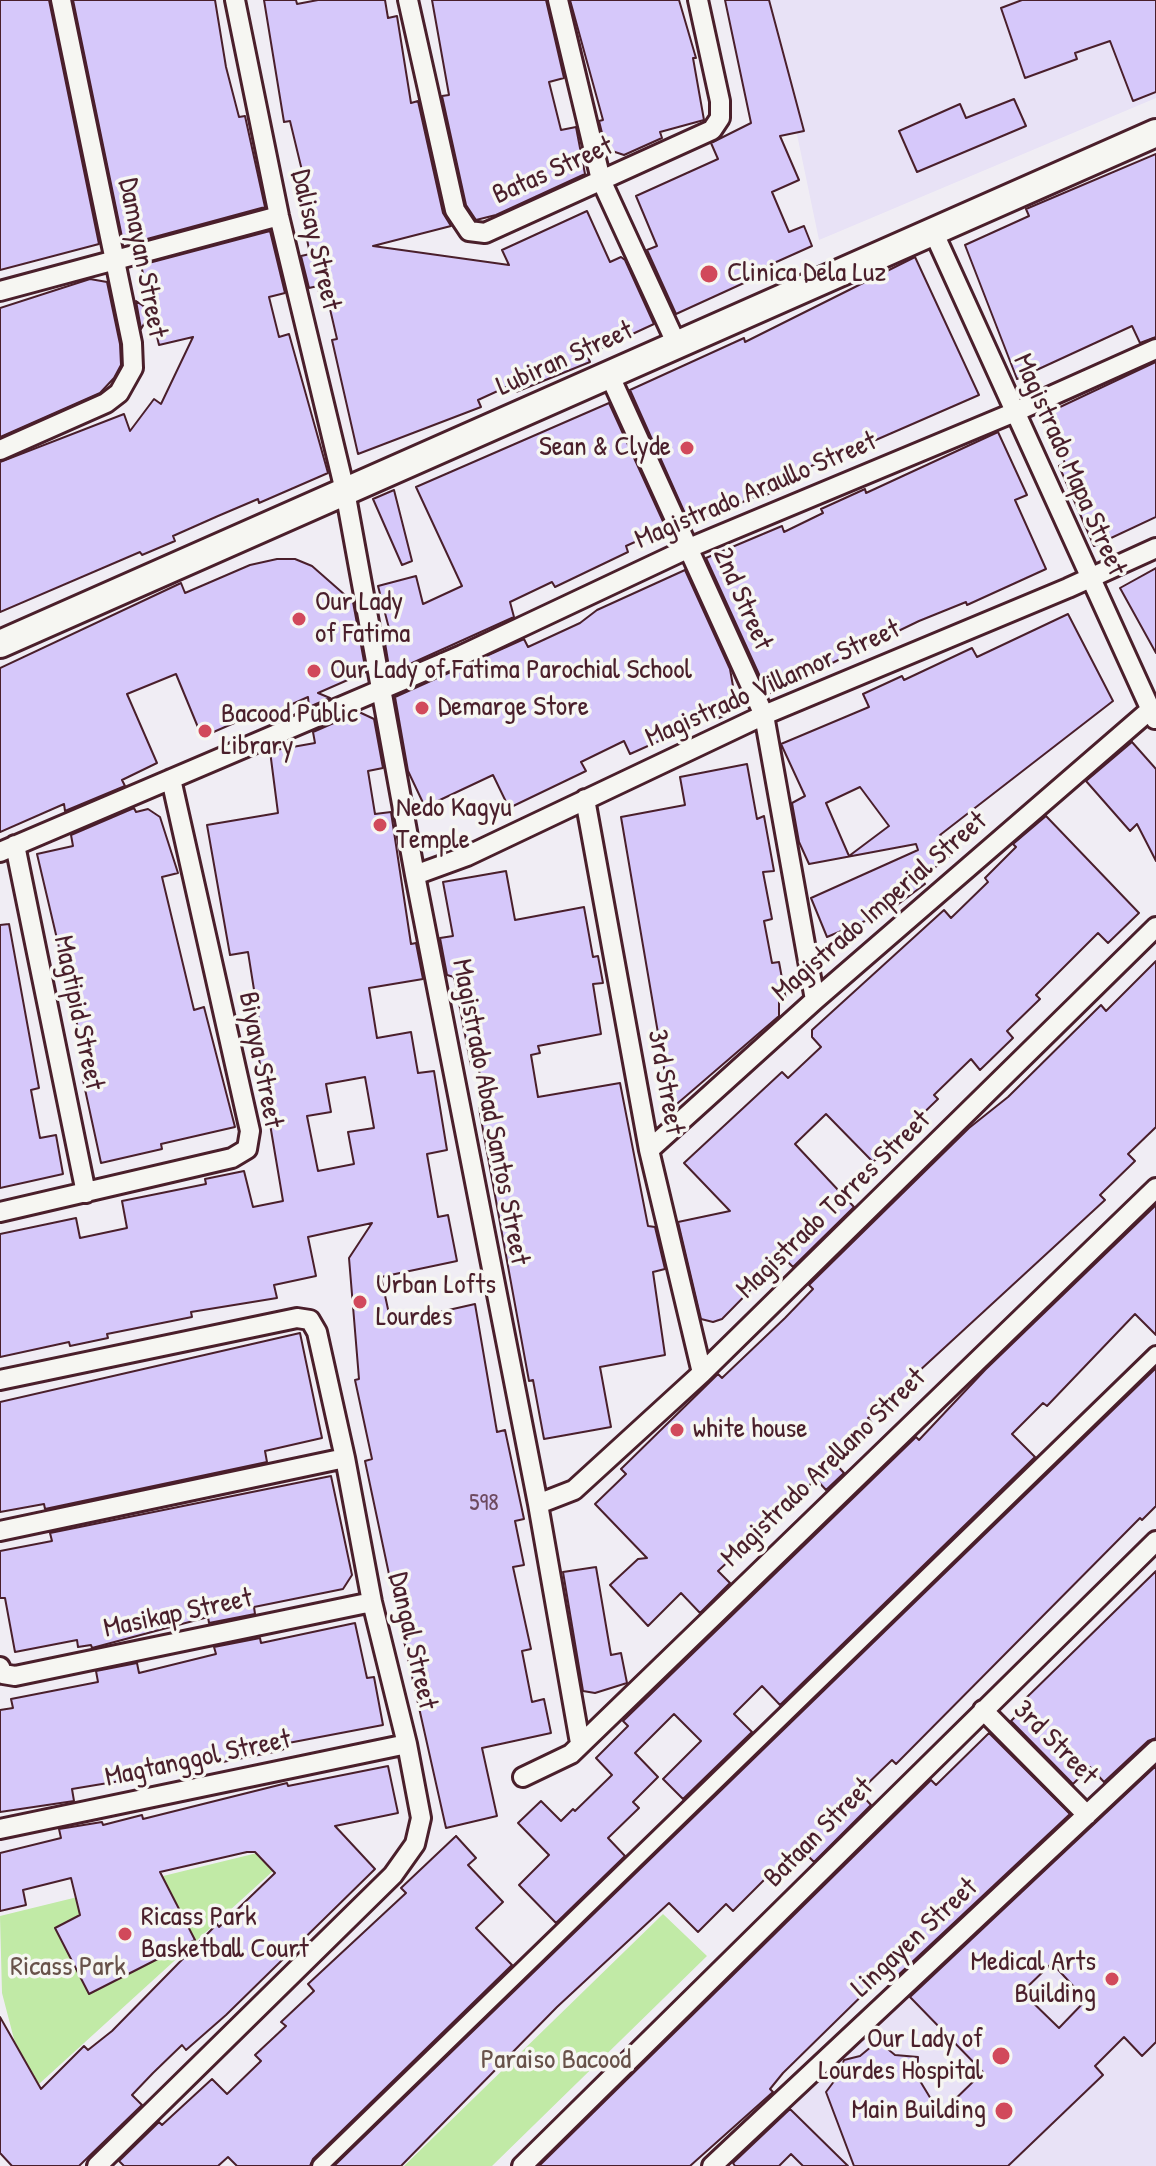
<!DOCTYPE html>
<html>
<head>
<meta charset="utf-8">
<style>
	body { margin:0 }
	canvas { display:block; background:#f0edf4 }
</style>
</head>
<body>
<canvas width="1156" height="2166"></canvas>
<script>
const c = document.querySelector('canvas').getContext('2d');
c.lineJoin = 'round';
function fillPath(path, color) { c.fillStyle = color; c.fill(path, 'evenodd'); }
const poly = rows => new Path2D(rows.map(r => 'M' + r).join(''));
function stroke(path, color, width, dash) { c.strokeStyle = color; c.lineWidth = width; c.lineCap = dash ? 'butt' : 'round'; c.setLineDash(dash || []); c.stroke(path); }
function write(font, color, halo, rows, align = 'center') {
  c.font = font + ' "Patrick Hand",sans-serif'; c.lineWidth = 7; c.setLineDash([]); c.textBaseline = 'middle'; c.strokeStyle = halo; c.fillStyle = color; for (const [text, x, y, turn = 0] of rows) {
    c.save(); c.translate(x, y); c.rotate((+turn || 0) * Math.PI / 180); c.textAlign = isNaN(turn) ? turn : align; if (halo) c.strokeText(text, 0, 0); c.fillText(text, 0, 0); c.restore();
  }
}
fillPath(poly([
	[769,0,1156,0,1156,98,819,240],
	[1156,1852,1156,2166,730,2166,1012,1898,1059,1946]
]), '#e8e2f6');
fillPath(poly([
	[306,1841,39,2084,15,2043,2,1993,0,1916],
	[663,1914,707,1956,492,2166,404,2166]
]), '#c1eaa6');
const building = poly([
	[0,0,49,0,99,244,0,270,0,0],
	[73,0,215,0,226,67,239,117,245,116,265,207,136,242,134,234,122,237,73,0],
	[264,0,296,0,297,4,318,0,385,0,388,18,397,16,411,103,418,101,443,213,451,226,373,246,509,265,502,250,587,211,610,262,621,257,625,260,654,324,587,355,590,362,516,392,513,384,478,400,481,407,358,454,332,340,337,339,327,296,320,298,318,286,309,288,301,256,310,254,302,215,312,212,290,121,284,122,264,0],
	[432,0,546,0,564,78,549,82,561,130,576,127,585,174,496,215,476,220,466,205,442,96,449,95,432,0],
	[570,0,679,0,696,58,693,58,704,120,660,132,662,138,624,155,606,149,599,121,603,120,570,0],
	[725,0,769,0,804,131,780,136,799,180,772,192,789,232,804,226,812,246,754,272,757,277,676,314,647,250,657,246,636,196,718,159,711,143,751,123,725,0],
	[1022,0,1156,0,1156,92,1133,101,1110,41,1075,53,1077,59,1025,78,1001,8,1022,0],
	[1014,99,1026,126,917,172,899,131,960,104,966,118,1014,99],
	[1156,154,1156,337,1140,343,1132,326,1017,379,965,245,1029,216,1026,209,1156,154],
	[270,231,285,293,269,297,279,337,289,334,328,473,259,503,258,499,218,516,173,536,175,541,142,555,140,552,0,612,0,462,124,414,130,431,154,399,161,404,193,337,159,345,151,312,141,329,136,301,152,312,141,265,270,231],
	[915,257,979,395,862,446,861,442,803,470,806,476,766,495,764,493,695,522,692,516,687,518,630,390,744,338,745,342,915,257],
	[90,279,107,282,120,344,121,365,114,378,100,393,0,437,0,308,90,279],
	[1156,362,1156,517,1094,546,1059,466,1065,463,1043,415,1156,362],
	[609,403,666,528,626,546,628,552,555,587,552,582,510,602,514,617,390,673,383,631,392,640,378,586,416,576,423,604,462,586,416,487,609,403],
	[998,432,1027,495,1015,500,1046,569,967,605,966,602,919,621,768,694,706,558,782,526,784,532,823,513,821,509,865,489,866,493,998,432],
	[394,490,412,561,402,565,373,499,394,490],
	[277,559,295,559,312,566,353,602,366,672,318,693,330,698,309,707,308,697,263,717,255,714,202,737,176,674,127,694,157,763,122,780,125,786,65,811,64,804,0,832,0,668,181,583,185,593,250,565,277,559],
	[1156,568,1156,653,1120,588,1156,568],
	[685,570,730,669,737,709,719,718,717,715,630,754,624,741,581,762,586,771,509,808,493,775,425,807,408,771,395,697,524,639,528,647,580,623,597,610,685,570],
	[1068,614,1113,701,940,835,953,854,921,878,925,884,889,911,827,937,811,898,918,850,916,844,809,864,799,842,792,803,805,796,781,744,869,707,863,694,902,676,904,680,972,648,977,657,1068,614],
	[860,787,889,826,849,856,826,803,860,787],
	[359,712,374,719,383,768,368,771,375,814,391,812,411,944,416,943,423,979,369,988,377,1038,411,1032,418,1073,434,1071,447,1150,427,1154,438,1217,448,1215,457,1261,381,1277,391,1323,475,1304,497,1432,505,1430,524,1519,515,1521,524,1565,513,1567,531,1649,522,1651,532,1702,544,1699,551,1733,482,1748,497,1816,446,1828,398,1614,406,1613,399,1577,390,1579,365,1461,372,1459,355,1380,359,1379,349,1258,372,1223,308,1237,316,1276,274,1285,277,1298,191,1312,192,1317,107,1334,108,1338,70,1346,69,1342,0,1357,0,1234,76,1218,80,1238,127,1228,122,1201,206,1184,205,1179,244,1171,253,1207,283,1201,256,1041,262,1040,248,952,230,955,207,825,278,813,270,751,315,743,313,732,359,712],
	[365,1077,374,1128,348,1132,354,1164,318,1171,307,1116,331,1112,326,1084,365,1077],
	[1132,742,1156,769,1156,861,1137,824,1130,831,1086,781,1132,742],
	[747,764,757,819,764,816,774,871,763,872,772,919,764,921,772,963,779,962,786,1000,779,1002,779,1016,671,1109,621,817,685,805,680,777,747,764],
	[134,808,136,812,148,809,160,817,178,873,162,877,194,1010,204,1007,235,1127,161,1144,162,1149,101,1163,83,1080,90,1079,37,854,73,846,71,835,134,808],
	[1046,816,1139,913,1108,943,1098,933,1036,995,1040,999,1007,1031,1013,1038,980,1070,971,1059,934,1095,938,1099,873,1162,826,1114,795,1144,854,1207,793,1267,783,1257,722,1319,713,1322,701,1319,678,1222,730,1211,684,1163,782,1072,788,1078,821,1047,812,1037,812,1030,944,910,951,918,988,882,985,878,1016,847,1013,844,1046,816],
	[506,871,515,920,584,907,593,957,598,956,603,983,593,984,601,1034,538,1046,540,1053,531,1055,538,1097,620,1083,648,1226,655,1227,665,1269,653,1272,665,1355,600,1367,611,1427,544,1439,533,1380,529,1381,479,1108,486,1107,478,1065,471,1066,454,977,447,975,440,938,453,936,443,882,506,871],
	[9,924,39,1088,31,1090,40,1138,56,1135,63,1174,0,1188,0,925,9,924],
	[1156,961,1156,1127,1128,1154,1135,1161,1100,1195,1105,1200,868,1418,872,1423,833,1461,844,1473,826,1490,816,1479,718,1571,730,1583,700,1613,681,1593,648,1626,610,1585,638,1559,647,1558,595,1504,626,1474,621,1469,718,1374,722,1378,785,1318,813,1289,809,1285,969,1128,1008,1097,1101,1005,1106,1011,1156,961],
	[1156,1205,1156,1335,1135,1314,1047,1406,1043,1403,1012,1434,1035,1457,780,1705,762,1686,734,1714,752,1732,683,1799,663,1779,701,1741,674,1714,635,1753,658,1777,633,1802,639,1808,608,1838,625,1856,556,1923,519,1885,549,1855,518,1823,541,1801,561,1821,573,1809,575,1811,612,1775,596,1758,628,1726,623,1721,916,1437,919,1440,985,1370,1156,1205],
	[300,1333,322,1438,265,1451,267,1462,45,1509,44,1504,0,1512,0,1402,300,1333],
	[1156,1368,1156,1506,1142,1520,1140,1518,896,1764,892,1760,859,1792,871,1805,814,1862,798,1846,733,1911,726,1904,698,1932,669,1903,557,2007,401,2166,334,2166,1156,1368],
	[331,1476,352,1575,343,1589,254,1607,255,1614,209,1623,208,1617,92,1648,91,1645,78,1647,77,1640,15,1652,5,1598,0,1598,0,1551,52,1541,50,1533,331,1476],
	[596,1567,611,1655,621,1653,627,1683,595,1693,583,1691,563,1572,596,1567],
	[1156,1571,1156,1738,1148,1741,1104,1782,1090,1767,1073,1784,1011,1721,1026,1706,1022,1702,1156,1571],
	[355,1623,367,1678,374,1677,383,1725,283,1744,284,1749,279,1751,202,1766,201,1762,156,1770,156,1775,72,1789,74,1801,0,1812,0,1710,13,1708,11,1699,98,1682,96,1671,137,1663,139,1673,216,1654,214,1647,260,1638,261,1643,355,1623],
	[989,1733,1070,1814,893,1980,886,1972,783,2073,770,2089,773,2092,690,2166,539,2166,931,1780,936,1785,989,1733],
	[388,1766,398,1813,335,1826,375,1869,226,2015,186,2050,182,2045,153,2073,132,2095,142,2105,79,2166,12,2166,0,2153,0,2017,41,2089,84,2046,88,2050,112,2031,217,1924,219,1927,275,1873,255,1852,247,1852,160,1872,195,1940,89,1994,55,1928,80,1915,71,1878,23,1890,26,1905,0,1911,0,1853,61,1838,59,1829,102,1822,103,1825,142,1815,143,1819,287,1783,288,1786,388,1766],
	[1156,1766,1156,2042,1142,2056,1124,2037,1095,2066,1103,2075,1008,2166,854,2166,826,2092,838,2076,844,2060,860,2056,878,2041,895,2055,918,2057,917,2076,940,2114,983,2072,910,1997,1156,1766],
	[1052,1963,1086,2000,1059,2028,1022,1992,1052,1963],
	[456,1836,476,1858,468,1865,503,1902,476,1928,512,1965,313,2159,310,2166,237,2166,228,2157,218,2166,124,2166,119,2161,159,2122,162,2125,212,2079,227,2094,261,2061,255,2055,286,2026,281,2022,314,1991,308,1984,406,1893,401,1888,456,1836],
	[790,2109,848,2166,803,2166,791,2154,779,2166,735,2166,733,2163,790,2109]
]);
fillPath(building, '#d6c8fa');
stroke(building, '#4a1f2b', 2);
const pedestrian = poly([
	[320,2166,1156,1354]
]);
const minor = poly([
	[235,0,279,216,345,491,415,875,538,1504,580,1743],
	[408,0,455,210,469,231,485,233,712,130,720,118,720,101,698,0],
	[558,0,601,180,677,345],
	[933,231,1155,719],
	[0,291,279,216],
	[609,374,764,715,815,1000],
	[0,450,106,403,119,393,133,368,132,343,61,0],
	[585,799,649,1150,702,1373],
	[15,845,86,1193],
	[0,852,462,655,689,548,1015,412,1156,349],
	[415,875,467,856,764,715,1068,588,1156,548],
	[649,1150,815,1000,1150,710],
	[0,1212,232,1158,247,1149,250,1131,171,779],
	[0,1380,297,1318,310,1320,317,1332,345,1458,372,1602,407,1744,421,1818,415,1844,393,1875,97,2166],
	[538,1504,574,1490,702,1373,1156,927],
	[0,1531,345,1458],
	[0,1667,3,1674,15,1676,372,1602],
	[983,1710,1087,1815],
	[523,1777,571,1754,1156,1188],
	[0,1829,407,1744],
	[522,2166,1156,1541],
	[712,2166,1156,1750]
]);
const secondary = poly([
	[0,644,1156,133]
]);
stroke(pedestrian, '#4a1f2b', 20);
stroke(minor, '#4a1f2b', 24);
stroke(secondary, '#4a1f2b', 32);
stroke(pedestrian, '#f6f6f2', 14);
stroke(minor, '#f6f6f2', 18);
stroke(secondary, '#f6f6f2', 26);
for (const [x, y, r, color] of [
	[709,274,10,"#d1495b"],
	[687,448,8,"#d1495b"],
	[299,619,8,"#d1495b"],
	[314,671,8,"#d1495b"],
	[422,708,8,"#d1495b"],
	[205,731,8,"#d1495b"],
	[380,825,8,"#d1495b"],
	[360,1302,8,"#d1495b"],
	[677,1430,8,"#d1495b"],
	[125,1934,8,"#d1495b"],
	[1112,1979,8,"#d1495b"],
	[1001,2056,10,"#d1495b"],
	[1004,2111,10,"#d1495b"]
]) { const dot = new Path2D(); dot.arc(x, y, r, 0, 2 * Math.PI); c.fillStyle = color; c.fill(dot); stroke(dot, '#f6f6f2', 3); }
write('24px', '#6d495f', null, [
	["598",484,1504]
]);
write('28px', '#4a1f2b', '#f6f6f2', [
	["Batas Street",553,171,-24],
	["Dalisay Street",315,240,77],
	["Damayan Street",142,258,79],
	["Lubiran Street",565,359,-24],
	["Magistrado Mapa Street",1069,465,66],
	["Magistrado Araullo Street",756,491,-23],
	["2nd Street",742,599,66],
	["Magistrado Villamor Street",773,684,-24],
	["Magistrado Imperial Street",880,907,-41],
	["Magtipid Street",78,1013,78],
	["Biyaya Street",260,1060,79],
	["3rd Street",665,1082,80],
	["Magistrado Abad Santos Street",490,1112,79],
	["Magistrado Torres Street",834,1205,-44],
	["Magistrado Arellano Street",824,1468,-44],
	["Masikap Street",178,1614,-12],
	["Dangal Street",412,1641,77],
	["3rd Street",1055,1743,45],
	["Magtanggol Street",198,1759,-12],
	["Bataan Street",819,1833,-45],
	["Lingayen Street",915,1938,-43]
]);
write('28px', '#4a1f2b', '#f6f6f2', [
	["Clinica Dela Luz",727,274],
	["Sean & Clyde",671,448,"right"],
	["Our Lady",315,603],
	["of Fatima",315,635],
	["Our Lady of Fatima Parochial School",330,671],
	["Demarge Store",438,708],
	["Bacood Public",221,715],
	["Library",221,747],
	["Nedo Kagyu",396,809],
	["Temple",396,841],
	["Urban Lofts",376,1286],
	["Lourdes",376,1318],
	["white house",693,1430],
	["Ricass Park",141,1918],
	["Basketball Court",141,1950],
	["Medical Arts",1096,1963,"right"],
	["Building",1096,1995,"right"],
	["Our Lady of",983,2040,"right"],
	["Lourdes Hospital",983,2072,"right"],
	["Main Building",986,2111,"right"]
], 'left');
write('28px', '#68524a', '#f6f6f2', [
	["Ricass Park",68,1968],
	["Paraiso Bacood",556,2061]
]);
</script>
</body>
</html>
